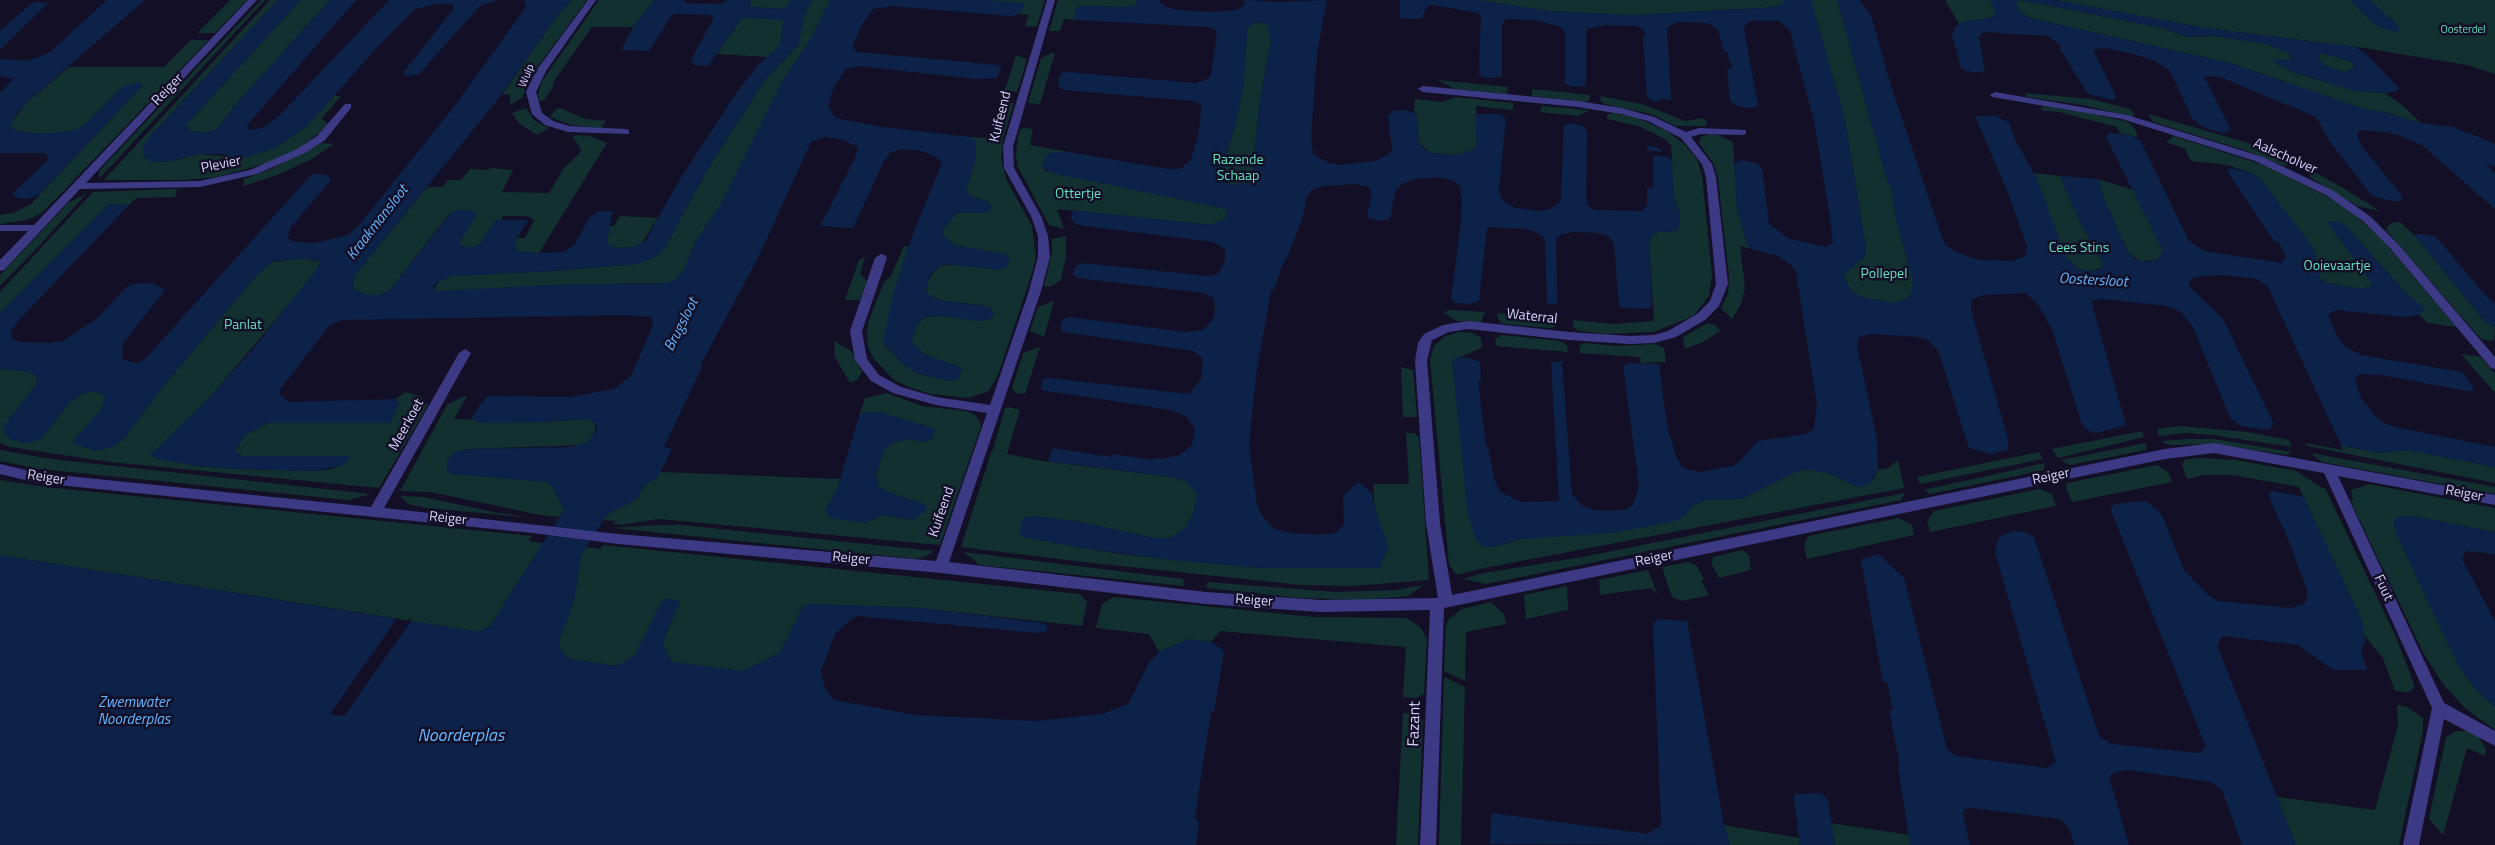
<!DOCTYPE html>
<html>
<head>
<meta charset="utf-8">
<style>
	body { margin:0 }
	canvas { display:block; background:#130f26 }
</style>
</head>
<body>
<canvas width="2495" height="845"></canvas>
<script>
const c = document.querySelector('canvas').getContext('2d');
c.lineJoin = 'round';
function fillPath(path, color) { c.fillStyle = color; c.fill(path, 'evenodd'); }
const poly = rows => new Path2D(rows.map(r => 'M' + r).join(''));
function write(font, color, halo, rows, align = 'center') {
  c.font = font + ' "Titillium Web",sans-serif'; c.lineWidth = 5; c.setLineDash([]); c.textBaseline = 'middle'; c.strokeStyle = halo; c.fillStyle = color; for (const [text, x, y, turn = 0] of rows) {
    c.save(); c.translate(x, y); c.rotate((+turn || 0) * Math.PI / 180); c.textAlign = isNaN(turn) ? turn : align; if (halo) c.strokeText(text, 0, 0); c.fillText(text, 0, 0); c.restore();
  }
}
fillPath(poly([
	[230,0,247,0,215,33,197,33],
	[261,0,265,0,100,178,98,175,100,170],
	[270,0,278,0,150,136,151,162,172,161,198,154,233,157,275,148,307,126,334,96,341,96,322,118,327,124,320,132,302,146,271,162,217,177,185,180,104,180],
	[301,0,330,0,236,104,217,129,205,133,189,131,187,124],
	[572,0,587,0,533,73,526,85,523,97,510,105,510,95,502,94,558,15],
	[599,0,654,0,633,27,592,27,554,81,552,89,543,101,539,101,538,94,542,81],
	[751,0,791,0,786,7,782,9,753,7,750,6],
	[812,0,830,0,810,40,782,82,721,204,695,242,684,269,675,280,668,283,551,285,440,292,434,289,439,281,452,276,552,271,638,264,665,248,707,170,765,80,798,45,805,13],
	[983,0,1045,0,1037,26,1025,27,1029,15,1019,14,1023,9],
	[1058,0,1137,0,1138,2,1134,6,1126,7,1079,6,1074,18,1077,20,1064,19,1060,31,1049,31],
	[1477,0,1784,0,1784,3,1776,6,1762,8,1631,15,1549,11],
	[1811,0,1837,0,1886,176,1891,189,1897,223,1913,280,1912,292,1907,299,1893,303,1864,298,1854,293,1844,279,1847,272,1865,256,1866,248,1845,120],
	[1945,0,1990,0,1995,9,1995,15,1989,19,1959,24],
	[2020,0,2162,28,2188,37,2215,36,2266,44,2290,54,2291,60,2276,63,2282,66,2295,73,2356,91,2385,93,2402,105,2421,123,2384,112,2364,109,2230,63,2030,18,2023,14,2017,7,2016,3],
	[2056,0,2495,0,2495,74,2467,65,2364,48,2206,28],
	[748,16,783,19,781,41,778,48,767,57,717,54,742,18],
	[1255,22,1267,24,1271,41,1260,100,1252,177,1246,183,1231,185,1222,181,1220,177,1237,119,1247,34,1248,28],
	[191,40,209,40,42,213,27,220,0,224,0,215,13,213,31,204,142,86,126,86,121,88,89,121,76,130,64,133,41,134,13,130,11,128,12,121,26,103,69,67,164,67],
	[1052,53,1055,53,1040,104,1028,103,1041,58],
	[2322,53,2352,62,2354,69,2344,72,2326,66,2319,60,2319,54],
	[1016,55,1027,59,1017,92,1005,90],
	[1438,80,1508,87,1507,94,1455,89],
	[1532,89,1590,95,1590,99,1586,102,1532,96],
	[2025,93,2091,99,2130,109,2135,115,2132,117,2083,105,2027,97],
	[1601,96,1645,105,1685,121,1703,118,1707,122,1706,126,1676,126,1651,114,1605,104,1600,100],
	[1455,97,1513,103,1513,110,1476,106,1477,145,1473,150,1456,155,1430,153,1419,143,1416,113,1414,111,1415,99,1442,102],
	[1001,102,1014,103,1003,138,1001,159,1007,181,1032,226,1036,257,1031,276,998,375,989,391,968,398,931,394,912,388,895,381,874,359,868,347,867,333,869,320,884,282,891,276,904,246,910,247,884,345,904,365,916,373,950,381,959,378,962,368,926,355,916,347,912,340,917,325,925,317,940,316,986,306,939,300,929,295,926,290,928,281,938,266,957,264,1004,269,1010,259,1004,254,954,245,943,235,944,228,957,213,986,213,984,200,969,196,966,190,976,158,976,142,971,137,990,138],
	[1542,106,1586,110,1588,111,1579,116,1540,112],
	[2043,106,2089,113,2128,122,2135,129,2138,137,2120,133,2117,127,2059,112,2040,110],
	[526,108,534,120,549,128,537,135,519,123,512,113],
	[560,108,585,119,606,121,601,128,571,125,550,117,556,109],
	[1613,113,1637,118,1667,131,1684,144,1697,159,1702,176,1712,274,1709,296,1693,316,1654,332,1609,334,1579,331,1573,326,1573,320,1613,324,1654,321,1649,243,1652,236,1658,232,1678,231,1680,214,1674,197,1671,145,1663,138,1639,126,1607,119,1607,115],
	[2148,114,2245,142,2296,162,2284,166,2244,150,2153,122],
	[1026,128,1033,129,1030,145,1069,152,1057,152,1041,166,1046,171,1222,208,1227,212,1226,219,1210,225,1057,209,1064,229,1049,225,1018,167,1016,154,1018,138,1020,129],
	[1709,134,1718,135,1733,142,1737,209,1747,244,1751,249,1740,246,1745,288,1741,304,1732,319,1721,308,1728,294,1729,276,1718,178,1714,164,1699,143,1701,137],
	[575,135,590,136,607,143,539,253,522,252,517,251,515,245,517,238,525,238,534,220,527,216,503,216,501,220,496,220,480,244,474,247,465,247,460,245,449,214,390,290,380,295,367,295,354,290,353,283,356,274,427,187,442,187,448,180,461,180,470,169,488,170,490,168,513,170,502,192,549,193,564,168,579,154,581,149,573,137],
	[2174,136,2266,166,2328,197,2350,211,2381,238,2456,327,2428,323,2419,315,2424,309,2405,292,2345,225,2372,284,2370,287,2360,289,2324,282,2319,277,2318,262,2261,179,2251,173,2228,165,2191,161,2185,149,2166,142],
	[321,143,334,144,312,159,277,175,243,186,244,179,271,169],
	[2307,168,2345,189,2380,211,2357,206,2311,178],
	[2034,173,2060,176,2080,222,2104,264,2103,268,2090,271,2079,269,2066,258],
	[2098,179,2133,190,2163,251,2158,259,2141,262,2129,253,2106,204],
	[177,189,175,197,136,198,129,205,109,204,0,313,0,292,93,192],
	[87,193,38,247,0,286,0,275,68,203],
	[620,216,658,218,641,244,634,247,617,248,610,246,607,241,610,226,614,226],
	[2400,222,2415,236,2486,323,2495,327,2494,341,2481,339,2386,230,2391,223],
	[1066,236,1066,256,1061,280,1050,287,1044,286,1052,253,1052,239],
	[865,257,860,274,867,281,860,300,845,300,859,260],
	[303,258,320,262,316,272,211,396,151,455,159,459,198,466,237,469,315,471,333,469,350,456,242,456,235,451,245,435,268,423,399,405,396,399,405,392,420,396,428,405,379,488,110,462,10,447,0,443,0,369,26,371,37,376,36,385,3,427,37,441,42,438,69,403,81,394,95,391,102,394,105,399,102,409,75,439,110,448,122,441,165,384,257,275,272,262],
	[1054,301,1044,337,1030,331,1038,307],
	[1451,310,1485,312,1481,322,1456,321,1443,312],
	[1498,313,1557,319,1557,325,1551,328,1503,324,1498,319],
	[1708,323,1715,325,1721,331,1703,342,1685,349,1683,337],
	[1459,332,1473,333,1481,338,1482,348,1452,360,1484,547,1493,547,1521,539,1685,516,1692,506,1704,500,1741,499,1793,473,1805,469,1831,474,1857,487,1874,479,1878,470,1888,468,1898,460,1904,488,1484,568,1457,575,1449,565,1430,360,1434,346,1445,336],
	[1502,335,1560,341,1567,345,1568,352,1496,346,1495,339],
	[834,341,851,351,862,372,858,379,850,383,835,357],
	[1584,343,1616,346,1655,344,1664,348,1666,362,1641,363,1640,357,1580,353,1580,346],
	[1040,347,1025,394,1016,393,1012,388,1023,353],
	[2461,354,2481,357,2495,374,2495,393],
	[1401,367,1413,370,1417,417,1403,417],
	[887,393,922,406,966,411,975,415,980,422,981,426,940,545,659,519,620,525,614,524,616,521,603,520,607,514,637,499,646,484,658,477,660,472,840,479,838,486,865,523,882,515,914,520,925,504,898,496,878,487,876,473,885,449,892,443,908,439,923,442,932,439,935,429,880,412,866,412,859,416,865,398],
	[464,396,467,396,454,419,543,422,588,419,595,423,595,433,588,442,581,445,470,449,454,452,449,473,547,482,553,487,564,510,559,517,540,515,431,492,400,491,447,405],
	[1009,407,1020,410,1007,454,1043,461,1172,477,1191,483,1197,495,1194,512,1185,528,1170,538,1154,538,1075,521,1034,516,1023,537,1120,554,1262,568,1380,568,1388,547,1375,509,1373,484,1409,484,1406,433,1414,433,1419,437,1429,580,1352,586,1302,585,1083,562,961,547,992,450,995,451,993,450,1005,408],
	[2179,426,2247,432,2289,440,2292,447,2213,435,2186,433,2159,436,2157,429],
	[2142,431,2144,437,2058,458,2052,449],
	[2189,439,2214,439,2291,452,2288,455,2215,444,2168,445,2161,441],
	[2146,443,2146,450,2070,465,2061,460],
	[2305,443,2343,450,2341,445,2378,453,2407,450,2495,467,2495,483,2308,446],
	[0,450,51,459,371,494,349,500,39,469,0,461],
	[2039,452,2043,459,1920,484,1917,477],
	[2311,453,2495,487,2495,494,2322,462],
	[2199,458,2236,460,2296,471,2322,488,2325,488,2396,637,2415,687,2409,692,2395,691,2383,658,2363,634,2362,621,2299,487,2233,475,2204,475,2187,479,2182,466,2185,459],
	[2045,463,2044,470,1930,494,1924,490],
	[2157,465,2168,472,2172,482,2072,502,2066,488,2067,483],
	[0,480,45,487,532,536,528,541,543,543,490,626,480,632,0,555],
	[2369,484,2495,508,2495,532,2412,516,2394,520,2396,532,2458,665,2476,690,2495,707,2495,730,2465,708,2443,684,2424,654,2350,500,2353,500,2351,490],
	[2039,489,2052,494,2056,506,1930,532,1927,521,1934,511],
	[1905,493,1901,500,1486,584,1463,579,1483,573,1577,558],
	[400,496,424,497,493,512,535,518,427,508,408,504],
	[1899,518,1912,525,1914,535,1807,559,1804,545,1808,536],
	[656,525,681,525,934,551,926,556,916,559,613,528],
	[603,545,1080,594,1087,602,1082,626,921,608,812,604,803,606,780,653,742,671,672,662,662,644,680,601,666,599,662,601,635,655,617,666,569,659,560,649,560,638,574,601,581,556,586,547,600,549],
	[1742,550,1749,555,1751,570,1719,578,1711,563,1713,557],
	[964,552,1183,579,1184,586,980,565],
	[1689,562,1697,566,1704,579,1701,581,1709,595,1682,601,1672,597,1662,567],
	[1648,570,1657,594,1651,588,1600,595,1599,580],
	[1207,582,1336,592,1396,590,1424,585,1408,596,1363,600,1299,598,1207,588],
	[1567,586,1568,610,1526,619,1524,595],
	[1113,597,1314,617,1407,618,1421,628,1427,639,1424,694,1416,698,1403,697,1406,647,1220,631,1211,642,1188,639,1159,652,1149,634,1096,628,1102,604],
	[1491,602,1504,614,1506,624,1466,632,1465,681,1444,671,1446,625,1449,619,1462,609],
	[1444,677,1465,687,1461,845,1439,845],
	[2397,705,2405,706,2423,718,2423,730,2399,845,2296,845,2277,797,2375,810,2398,725],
	[1403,713,1414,714,1423,720,1418,845,1396,845],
	[2456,731,2468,731,2478,736,2486,749,2485,756,2467,748,2443,835,2429,819,2446,737],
	[1831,823,1909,835,1910,845,1835,845],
	[1724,825,1799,838,1800,845,1730,845]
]), '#12302f');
fillPath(poly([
	[107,0,145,0,26,103,15,115,11,128,22,132,41,134,76,130,89,121,122,87,136,83,142,83,142,86,40,194,28,199,17,198,13,193,49,159,45,153,0,153,0,93,13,79,0,76,0,59,27,61,49,53],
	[278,0,301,0,187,124,189,131,205,133,217,129,236,104,330,0,356,0,249,123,247,127,249,130,263,128,279,116,389,0,498,0,480,6,419,74,408,76,403,73,454,8,452,4,435,4,415,9,373,52,307,126,275,148,244,158,235,159,221,154,198,154,172,161,150,162,143,155,143,146,150,136],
	[522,0,572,0,558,15,494,104,356,274,353,283,354,290,367,295,380,295,390,290,450,214,457,210,471,210,477,214,460,242,462,247,474,247,480,244,496,220,528,220,517,238,515,245,517,251,537,253,563,252,574,245,590,217,599,211,613,211,607,241,610,246,617,248,634,247,646,240,677,184,737,92,758,65,778,47,781,41,783,20,742,18,708,66,694,65,691,60,714,17,710,15,676,14,672,15,649,51,621,50,633,27,654,0,683,0,687,3,721,4,728,0,751,0,750,5,753,7,782,9,786,7,791,0,812,0,805,13,798,45,765,80,707,170,665,248,658,256,638,264,552,271,452,276,436,283,433,286,436,291,551,285,668,283,675,280,684,269,695,242,721,204,782,82,810,40,830,0,983,0,1024,3,1023,9,1019,14,1011,16,892,6,873,9,862,25,852,47,857,52,998,65,1001,69,997,78,976,79,859,66,846,69,834,86,828,107,836,118,882,127,971,137,976,142,976,158,966,190,969,196,990,202,991,208,986,213,957,213,944,228,943,235,954,245,1004,254,1010,259,1006,268,1000,270,943,264,930,275,926,290,929,295,939,300,990,307,994,313,993,317,988,320,978,321,940,316,925,317,917,325,912,340,916,347,926,355,962,368,959,379,950,381,916,373,904,365,883,343,893,293,914,231,942,163,936,157,921,151,902,149,891,152,884,161,853,228,820,226,855,158,858,147,841,139,825,137,811,142,758,258,700,366,702,367,664,447,672,449,658,477,646,484,637,499,607,514,581,556,574,601,560,638,560,649,569,659,617,666,635,655,662,601,666,599,680,601,662,644,672,662,742,671,780,653,803,606,812,604,921,608,1043,623,1047,626,1047,631,1038,633,857,616,845,624,835,634,821,671,825,688,834,700,916,715,1035,721,1102,714,1128,704,1149,663,1159,652,1188,639,1211,642,1224,651,1214,712,1211,711,1195,816,1199,823,1196,845,0,845,0,555,397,619,331,714,344,716,411,621,480,632,490,626,564,510,553,487,547,482,452,474,446,471,448,459,454,452,471,449,571,447,588,442,597,429,595,423,588,419,543,422,481,423,471,419,480,404,488,396,570,397,614,389,631,376,653,325,651,317,624,315,342,320,330,325,278,392,288,402,396,399,399,405,390,423,268,423,245,435,235,451,242,456,351,456,345,465,315,471,237,469,198,466,159,459,150,455,211,396,253,349,320,265,320,262,311,259,278,260,272,262,257,275,165,384,122,441,110,448,96,451,74,444,75,439,102,408,105,399,102,394,95,391,81,394,69,403,42,438,37,441,24,443,12,440,6,436,3,427,36,385,37,376,26,371,0,369,0,313,109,204,129,205,20,319,11,331,11,338,19,342,49,343,63,341,95,320,126,288,132,284,153,283,165,290,123,343,122,359,136,363,144,360,312,174,327,175,331,180,290,228,288,238,294,242,315,243,348,235,360,224,453,108,526,7,525,2],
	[1137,0,1158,0,1164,6,1177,10,1209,12,1236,10,1243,6,1245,0,1279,2,1327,0,1317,53,1311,137,1313,154,1329,163,1340,165,1375,161,1389,154,1392,150,1388,116,1393,111,1404,110,1416,113,1419,143,1424,149,1430,153,1456,155,1473,150,1477,145,1475,114,1500,114,1506,119,1499,190,1501,198,1507,204,1516,208,1541,211,1550,209,1558,204,1561,198,1564,125,1572,123,1585,127,1587,134,1586,197,1588,206,1594,210,1642,211,1647,205,1647,146,1657,147,1672,160,1674,197,1680,214,1678,231,1658,232,1652,236,1649,243,1652,305,1649,309,1619,307,1614,243,1608,236,1598,233,1574,232,1562,234,1556,239,1557,304,1547,304,1545,242,1542,236,1536,232,1525,229,1487,227,1479,301,1470,304,1455,303,1451,299,1461,222,1462,200,1460,186,1452,180,1438,177,1415,179,1402,184,1395,192,1390,219,1377,221,1367,217,1372,193,1368,187,1357,184,1323,186,1312,190,1307,196,1302,219,1288,255,1282,266,1274,290,1271,290,1256,375,1249,445,1257,505,1263,517,1274,529,1291,533,1318,535,1336,533,1344,524,1343,496,1358,482,1372,493,1375,509,1388,547,1380,568,1262,568,1170,560,1082,548,1023,537,1019,533,1022,521,1025,517,1034,516,1075,521,1154,538,1170,538,1185,528,1194,512,1197,495,1187,482,1172,477,1048,461,1053,448,1111,457,1113,454,1153,460,1154,458,1162,459,1180,455,1192,445,1195,429,1187,417,1171,410,1041,390,1043,379,1049,378,1189,394,1201,379,1203,359,1194,351,1063,332,1060,327,1063,320,1068,317,1185,332,1203,330,1213,319,1215,312,1214,298,1204,293,1077,278,1073,274,1075,267,1082,263,1208,276,1218,274,1225,261,1225,249,1213,242,1077,225,1071,219,1073,210,1210,225,1226,219,1227,212,1222,208,1051,173,1041,166,1048,153,1057,152,1069,152,1167,169,1180,169,1191,160,1198,135,1202,105,1193,101,1063,90,1059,86,1058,80,1062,73,1066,72,1196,83,1208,79,1211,75,1217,31,1209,27,1077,20,1074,18,1076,8,1083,6,1126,7,1134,6],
	[1255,22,1267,24,1271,41,1260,100,1252,177,1246,183,1231,185,1222,181,1220,177,1237,119,1244,84,1247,34,1248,28],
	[1400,0,1477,0,1549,11,1631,15,1762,8,1776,6,1784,3,1784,0,1811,0,1845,120,1866,248,1865,256,1847,272,1844,279,1854,293,1864,298,1893,303,1907,299,1912,292,1913,280,1897,223,1891,189,1886,176,1837,0,1859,0,1871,15,1891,86,1942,237,1946,245,1956,252,1979,260,2012,261,2025,256,2027,247,2009,195,1975,116,1996,116,2009,123,2016,142,2037,178,2066,258,2079,269,2089,271,2100,270,2104,264,2080,222,2060,176,2098,179,2106,204,2129,253,2135,260,2150,262,2158,259,2163,251,2106,137,2110,133,2130,135,2140,140,2189,241,2204,251,2281,263,2286,257,2279,242,2274,241,2227,171,2231,168,2251,173,2261,179,2310,243,2316,253,2319,277,2324,282,2360,289,2370,287,2372,284,2327,222,2336,221,2345,225,2405,292,2425,309,2419,315,2404,317,2336,310,2328,315,2337,336,2345,347,2361,355,2462,372,2474,388,2473,391,2467,391,2382,375,2359,374,2355,380,2361,398,2376,417,2386,424,2400,428,2495,447,2495,467,2407,450,2378,453,2341,445,2268,287,2257,279,2224,275,2202,276,2193,278,2189,281,2189,286,2223,319,2274,424,2269,430,2241,426,2230,418,2193,327,2181,312,2168,306,2101,299,2091,301,2126,425,2095,433,2088,430,2082,424,2052,330,2040,307,2026,293,1984,295,1971,300,1972,314,2008,439,2008,450,1990,454,1969,448,1938,350,1928,340,1918,337,1871,334,1862,336,1858,339,1857,346,1877,439,1878,470,1868,486,1857,487,1831,474,1805,469,1793,473,1741,499,1704,500,1692,506,1685,516,1676,521,1612,533,1521,539,1493,547,1484,547,1476,540,1468,516,1452,360,1457,357,1468,358,1480,362,1481,381,1478,381,1486,446,1488,447,1494,478,1500,492,1521,502,1559,501,1551,362,1562,361,1572,494,1582,506,1598,511,1625,510,1633,505,1639,485,1623,366,1628,363,1659,364,1667,426,1677,458,1682,467,1690,470,1701,472,1732,466,1738,463,1758,441,1806,434,1814,429,1817,404,1796,272,1791,265,1778,256,1751,249,1747,244,1737,209,1734,164,1741,160,1756,163,1762,168,1769,224,1789,239,1827,247,1833,242,1829,212,1814,121,1790,31,1779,21,1751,21,1747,23,1744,29,1758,106,1749,108,1737,106,1730,101,1727,69,1732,69,1731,62,1729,61,1728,53,1724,52,1718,30,1708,23,1677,22,1667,28,1671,100,1660,99,1656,102,1647,97,1643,37,1646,34,1638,26,1606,25,1586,29,1586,86,1574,87,1565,84,1565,33,1561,27,1535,20,1506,19,1502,24,1502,77,1486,78,1479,75,1481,15,1478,13,1433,5,1427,6,1422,18,1405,19,1400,17],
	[1990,0,2020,0,2016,3,2017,7,2023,14,2030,18,2230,63,2364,109,2384,112,2421,123,2453,127,2486,140,2495,144,2495,166,2486,164,2495,174,2495,209,2423,146,2401,136,2386,132,2360,130,2357,134,2361,145,2403,197,2400,201,2393,201,2372,196,2328,139,2319,122,2314,116,2220,77,2204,76,2231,130,2224,133,2218,132,2201,126,2192,118,2170,71,2155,61,2134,54,2104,48,2093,50,2116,96,2113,100,2088,94,2060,49,2061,46,2048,36,1984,32,1979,36,1985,73,1966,71,1961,68,1952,35,1956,26,1962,22,1994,17,1995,9],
	[2021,0,2056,0,2206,28,2355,47,2366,54,2399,88,2397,91,2385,93,2356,91,2295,73,2276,63,2273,59,2291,60,2290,54,2266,44,2215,36,2188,37,2162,28],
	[2322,53,2352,62,2354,69,2344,72,2326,66,2319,60,2319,54],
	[2350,0,2370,0,2398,25,2399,32,2381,28,2371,22],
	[39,2,48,3,0,50,0,31,32,3],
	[2418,234,2434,236,2438,239,2486,296,2495,303,2495,327,2486,323,2415,236],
	[866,412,880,412,936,429,932,439,923,442,908,439,892,443,885,449,876,473,878,487,898,496,925,504,927,509,914,520,882,515,865,523,830,518,825,511,838,486,859,416],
	[2272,491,2304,497,2362,621,2365,641,2361,651,2367,670,2333,670,2298,645,2223,636,2217,645,2296,845,2242,845,2222,790,2211,782,2128,770,2115,772,2109,777,2129,845,2074,845,2070,829,2060,819,1972,808,1965,809,1963,814,1970,845,1910,845,1898,766,1900,766,1889,710,1893,710,1887,682,1883,682,1861,560,1878,554,1904,578,1947,749,1956,756,2047,768,2056,762,1995,552,1999,537,2014,531,2025,532,2034,537,2099,736,2111,744,2199,753,2206,747,2110,508,2115,504,2145,501,2155,508,2162,515,2184,570,2207,594,2217,601,2291,608,2305,603,2308,593,2287,536,2271,502,2269,495],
	[2400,516,2412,516,2495,532,2495,554,2466,551,2462,559,2495,621,2495,707,2476,690,2458,665,2395,532,2394,520],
	[1660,619,1687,621,1724,825,1730,845,1490,844,1491,813,1648,834,1661,825,1653,623],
	[1821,793,1828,800,1835,845,1800,845,1794,799,1795,794]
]), '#0c2248');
fillPath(poly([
	[1647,150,1668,153,1668,157,1653,155,1653,188,1647,188],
	[398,617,399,620,335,712,343,714,409,619,412,618,344,716,330,714]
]), '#130f26');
fillPath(poly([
	[248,0,257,0,86,183,200,181,250,170,297,149,317,136,345,104,351,104,351,108,325,140,305,153,257,174,200,187,80,189,4,270,0,271,0,260,28,231,0,231,0,225,34,225,248,0],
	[588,0,596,0,546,71,536,92,542,113,553,121,569,126,625,129,629,130,629,134,568,132,545,125,532,114,526,92,536,71,588,0],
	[1047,0,1055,0,1013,147,1014,168,1041,216,1048,236,1050,257,1041,291,949,562,1206,592,1320,600,1438,598,1426,523,1415,361,1418,343,1424,334,1443,325,1468,321,1569,332,1630,336,1654,335,1668,331,1697,314,1710,301,1716,284,1706,177,1702,164,1681,138,1648,121,1621,114,1578,107,1423,92,1418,89,1423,86,1578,101,1622,108,1654,117,1686,132,1699,128,1746,130,1746,134,1742,135,1700,134,1691,137,1712,164,1716,177,1728,284,1719,306,1705,320,1676,337,1654,343,1630,344,1569,340,1468,329,1449,332,1432,340,1427,361,1440,523,1452,595,2165,449,2214,443,2495,495,2495,505,2338,476,2444,703,2495,731,2495,746,2444,719,2419,845,2403,845,2432,708,2324,473,2214,453,2165,459,1444,608,1436,845,1420,845,1430,610,1320,612,1206,604,941,573,618,544,533,533,38,483,0,474,0,464,38,473,371,507,459,353,465,349,471,353,384,508,618,534,936,561,987,413,936,405,893,393,871,381,855,360,850,331,875,258,881,254,885,255,887,258,862,331,867,359,879,375,901,387,936,397,990,405,1029,291,1038,257,1038,236,1031,216,1004,168,1003,147,1047,0],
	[1995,92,2127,115,2263,157,2334,191,2371,217,2398,244,2495,357,2495,369,2491,368,2390,248,2363,221,2326,195,2255,161,2122,119,1992,97,1990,95,1995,92]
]), '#3d3a85');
write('11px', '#5fe0c0', '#130f26', [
	["Oosterdel",2463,30]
]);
write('11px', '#d9d4ff', '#130f26', [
	["Wulp",527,76,-68]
]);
write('14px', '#d9d4ff', '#130f26', [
	["Reiger",168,90,-46],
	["Kuifeend",1001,117,-76],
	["Aalscholver",2285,157,24],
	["Plevier",221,165,-12],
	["Waterral",1532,317,6],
	["Meerkoet",407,425,-61],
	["Reiger",2051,477,-12],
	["Reiger",46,478,9],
	["Reiger",2464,494,11],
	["Kuifeend",942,512,-71],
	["Reiger",448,519,6],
	["Reiger",851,559,5],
	["Reiger",1654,559,-12],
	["Fuut",2383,588,65],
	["Reiger",1254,601,4]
]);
write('14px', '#5fe0c0', '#130f26', [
	["Razende",1238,161],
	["Schaap",1238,177],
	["Ottertje",1078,195],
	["Cees Stins",2079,249],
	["Ooievaartje",2337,267],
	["Pollepel",1884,275],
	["Panlat",243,326]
]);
write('italic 15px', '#62b6ff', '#130f26', [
	["Kraakmansloot",378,223,-52],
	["Oostersloot",2093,281,3],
	["Brugsloot",682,325,-63],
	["Zwemwater",134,703],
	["Noorderplas",134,720]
]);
write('16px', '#d9d4ff', '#130f26', [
	["Fazant",1415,724,-88]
]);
write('italic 18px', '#62b6ff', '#130f26', [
	["Noorderplas",461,737]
]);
</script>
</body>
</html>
